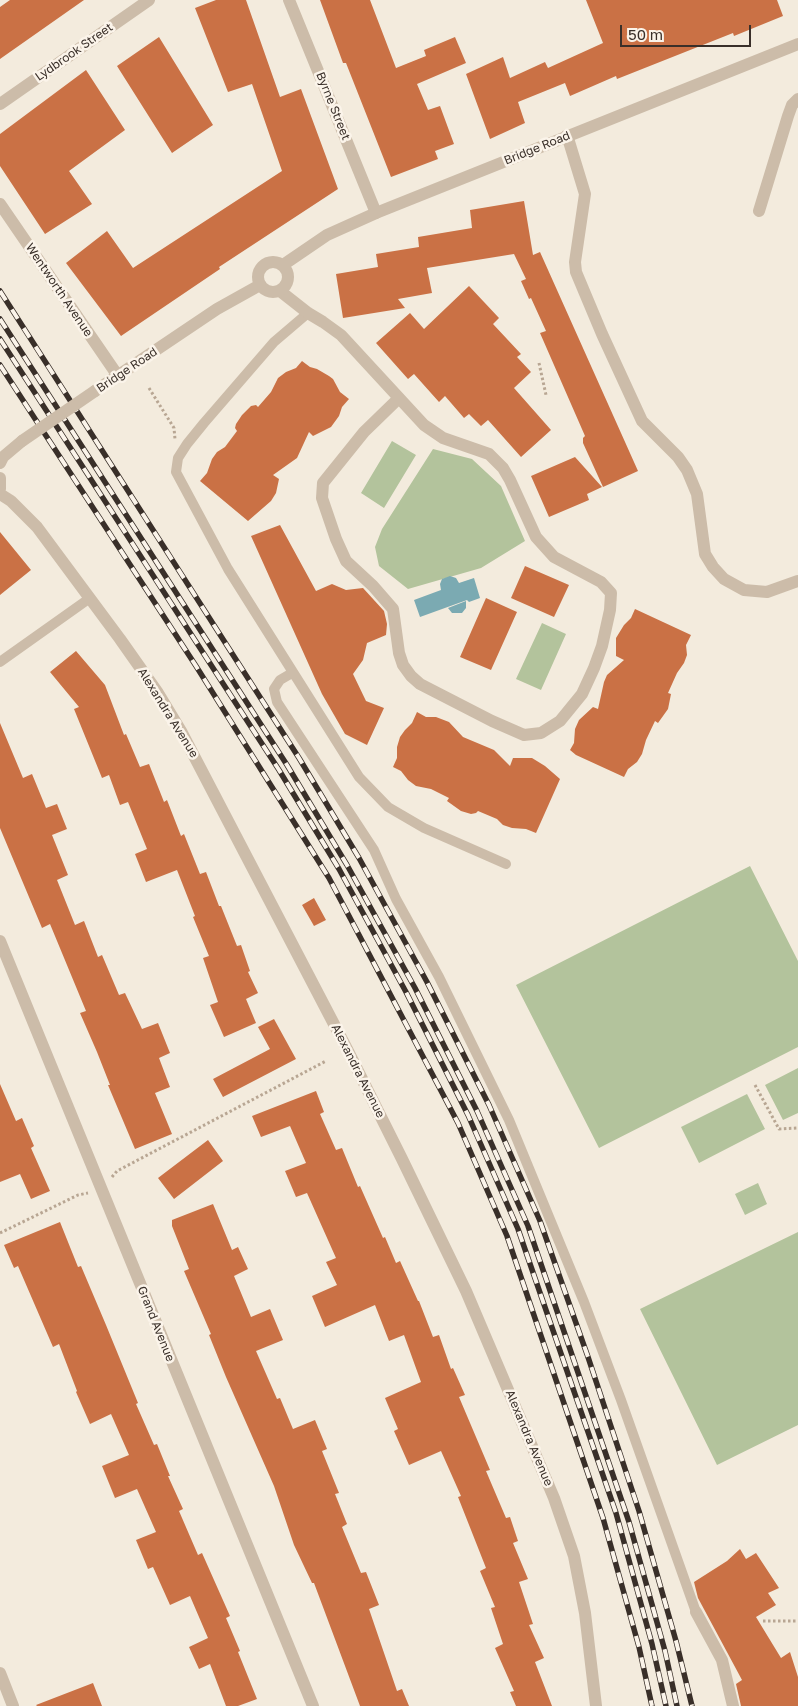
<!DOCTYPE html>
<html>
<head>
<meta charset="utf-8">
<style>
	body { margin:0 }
	#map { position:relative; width:798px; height:1706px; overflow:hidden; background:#f3ebdd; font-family:"Golos Text",sans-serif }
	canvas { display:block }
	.scale { position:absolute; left:620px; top:25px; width:131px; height:22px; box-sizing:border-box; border:2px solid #392f29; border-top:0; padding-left:6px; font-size:15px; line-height:18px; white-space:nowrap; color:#392f29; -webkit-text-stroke:4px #fbf4ea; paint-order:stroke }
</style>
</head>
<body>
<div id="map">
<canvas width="798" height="1706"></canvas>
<div class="scale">50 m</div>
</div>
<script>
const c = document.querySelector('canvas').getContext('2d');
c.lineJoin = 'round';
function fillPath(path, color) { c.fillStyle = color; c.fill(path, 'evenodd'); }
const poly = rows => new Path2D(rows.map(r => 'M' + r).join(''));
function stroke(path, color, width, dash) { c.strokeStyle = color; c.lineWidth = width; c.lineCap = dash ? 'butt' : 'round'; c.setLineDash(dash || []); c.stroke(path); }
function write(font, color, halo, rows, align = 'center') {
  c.font = font + ' "Golos Text",sans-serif'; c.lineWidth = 5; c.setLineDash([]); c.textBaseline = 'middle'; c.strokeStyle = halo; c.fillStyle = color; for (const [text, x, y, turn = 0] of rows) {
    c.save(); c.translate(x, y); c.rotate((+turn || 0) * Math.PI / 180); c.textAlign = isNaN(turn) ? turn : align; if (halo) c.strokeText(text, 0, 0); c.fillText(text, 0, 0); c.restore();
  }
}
fillPath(poly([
	[392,441,416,455,384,508,361,493],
	[433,449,472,459,501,486,525,541,481,568,408,589,379,566,375,547,382,529],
	[542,623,566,634,541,690,516,679],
	[750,866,798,961,798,1047,599,1148,516,985],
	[798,1068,798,1113,783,1120,765,1085],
	[747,1094,765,1129,699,1163,681,1127],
	[758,1183,767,1204,745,1215,735,1194],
	[798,1232,798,1425,717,1465,640,1309]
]), '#b3c39c');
fillPath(poly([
	[450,576,456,578,459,583,474,578,480,598,469,602,467,600,420,617,414,600,441,590,440,584,442,579],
	[466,601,466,608,462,613,452,613,448,608]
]), '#7baab2');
fillPath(poly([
	[10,0,84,0,0,59,0,7],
	[216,0,246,0,280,97,301,89,338,189,219,267,220,269,121,336,66,263,107,231,133,268,282,171,252,84,228,92,195,8],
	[320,0,370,0,396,68,426,56,424,50,455,37,466,63,417,84,428,110,440,106,454,144,435,151,438,159,391,177,346,63,343,63],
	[586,0,777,0,783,16,734,36,733,33,617,79,616,76,570,96,565,83,518,102,525,123,490,139,466,74,503,57,510,78,545,62,548,68,603,43],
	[159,37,213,125,172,153,117,66],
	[86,70,125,130,69,171,92,204,45,234,0,166,0,134],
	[524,201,533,255,540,252,638,471,603,487,583,443,583,438,585,436,540,333,546,331,531,298,529,299,521,281,526,279,514,254,427,268,432,293,398,299,405,308,343,318,336,274,378,267,376,254,419,247,418,237,472,228,470,210],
	[469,286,499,318,493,324,521,354,517,357,531,372,514,388,551,430,521,457,488,420,481,426,469,414,464,418,445,396,439,402,414,374,408,379,376,343,410,313,424,329],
	[302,361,310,367,317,369,329,376,333,379,340,392,349,399,342,407,339,416,331,427,313,436,309,432,297,458,273,475,279,479,276,493,271,501,248,521,200,481,207,473,212,459,217,452,225,447,237,431,235,428,236,424,242,415,251,406,256,405,258,407,271,392,278,378,286,372,296,368],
	[575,457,602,487,587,494,589,500,549,517,531,476],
	[280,525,316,591,332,584,346,590,363,588,384,611,387,624,386,635,367,643,363,660,353,674,366,701,384,708,367,745,345,734,322,694,251,536],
	[0,532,31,570,0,595],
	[525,566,569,585,554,617,511,598],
	[486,598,517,612,491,670,460,657],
	[635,609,691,635,686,645,687,655,684,663,677,673,668,693,671,694,668,709,658,723,655,721,646,740,642,754,637,762,628,769,624,777,576,755,570,750,574,743,575,729,579,720,593,707,598,709,604,682,607,675,624,660,616,656,616,638,624,625,631,618],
	[76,651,105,685,124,735,126,734,140,767,149,764,164,802,167,800,181,836,184,834,200,874,206,872,219,906,221,906,237,946,241,945,250,971,248,972,258,993,246,999,256,1023,224,1037,210,1005,218,1002,203,958,209,956,193,917,195,916,177,870,146,882,135,854,147,849,128,802,120,805,109,775,102,778,74,709,79,707,50,672],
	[417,712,426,717,436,717,449,722,463,737,494,750,510,766,513,758,532,758,545,766,560,779,536,833,526,829,512,828,503,825,497,819,478,811,476,813,471,814,461,811,447,801,449,798,431,789,416,786,408,780,401,771,393,767,397,758,397,747,400,737,405,730,412,723],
	[0,723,23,778,32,774,46,808,57,804,67,829,52,835,68,875,57,880,75,925,84,921,98,957,102,955,119,995,125,993,142,1029,158,1023,170,1053,159,1058,170,1087,155,1093,172,1134,135,1149,108,1085,110,1085,97,1052,80,1013,86,1011,50,924,42,928,0,828],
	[314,898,326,920,314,926,302,905],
	[274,1019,296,1059,223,1097,213,1079,270,1049,258,1027],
	[0,1084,16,1121,22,1118,34,1146,31,1148,50,1191,31,1199,20,1174,0,1182],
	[316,1091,324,1112,320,1114,336,1150,342,1148,358,1187,360,1186,383,1238,385,1237,396,1263,400,1261,418,1301,419,1301,433,1337,439,1335,451,1369,453,1368,465,1395,459,1397,490,1470,486,1471,506,1518,510,1517,518,1541,513,1543,528,1579,519,1582,533,1624,529,1625,544,1658,535,1662,552,1706,516,1706,510,1692,514,1691,495,1648,503,1644,491,1608,495,1607,480,1571,486,1568,458,1497,461,1496,441,1451,409,1465,394,1431,398,1429,385,1398,421,1382,404,1335,389,1341,375,1305,325,1327,312,1296,337,1285,326,1262,336,1258,307,1193,296,1197,285,1171,306,1163,290,1126,261,1137,252,1116],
	[208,1140,223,1161,174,1199,158,1178],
	[213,1204,232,1250,238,1247,248,1269,234,1276,251,1317,270,1309,283,1340,256,1351,277,1399,280,1398,293,1429,315,1420,327,1449,322,1451,339,1493,335,1494,347,1524,342,1527,361,1573,366,1572,379,1605,369,1609,397,1691,402,1689,409,1706,360,1706,314,1583,312,1583,294,1545,274,1486,226,1377,209,1335,211,1334,184,1271,189,1269,172,1226,172,1220],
	[60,1222,78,1267,81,1266,106,1325,138,1403,136,1404,154,1445,157,1444,170,1476,168,1476,183,1509,179,1511,198,1555,202,1553,230,1616,226,1618,240,1651,238,1652,257,1699,238,1706,226,1706,210,1664,199,1669,189,1647,208,1638,190,1596,170,1605,153,1567,148,1569,136,1540,156,1532,137,1489,115,1498,102,1466,129,1455,111,1414,90,1424,76,1392,77,1391,59,1344,53,1347,18,1266,14,1268,4,1245],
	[740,1549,746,1559,756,1553,779,1588,768,1593,776,1605,756,1617,781,1658,790,1652,798,1677,798,1706,741,1706,736,1684,742,1680,698,1598,694,1582,727,1561],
	[93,1683,102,1706,37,1706,36,1705]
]), '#ca7145');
stroke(poly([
	[539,363,546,395],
	[149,388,174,428,175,439],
	[755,1085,779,1129,798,1128],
	[112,1177,117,1171,326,1061],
	[0,1233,78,1195,88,1193],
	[763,1621,798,1621]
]), '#b8a693', 3, [2.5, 2.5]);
stroke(poly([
	[308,313,274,342,204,423,187,444,178,458,176,472,228,569,359,777,388,807,424,828,506,864],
	[0,662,90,598],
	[292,673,280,680,274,689,277,702,374,850,396,899,439,977,509,1120,584,1302,621,1400,696,1612]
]), '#ccbca9', 10);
stroke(poly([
	[696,1612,722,1660,733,1706]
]), '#ccbca9', 12);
stroke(poly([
	[289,0,376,213],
	[0,104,149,0],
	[567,135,585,194,575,262,576,272,602,334,642,421,678,457,687,470,697,494,705,554,713,567,724,579,744,590,767,592,798,581],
	[0,204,118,376],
	[759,211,788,116,792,105,798,99],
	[280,291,308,313,323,322,341,335,424,425,443,438,489,454,503,468,510,480,536,537,554,557,601,582,611,593,610,610,602,646,594,668,582,694,560,721,541,733,524,735,492,721,420,684,411,676,403,665,399,653,393,609,373,586,346,561,336,539,322,498,323,483,364,432,399,398],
	[0,941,313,1706],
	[0,1673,13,1706]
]), '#ccbca9', 12);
stroke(poly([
	'258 277a15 15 0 1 1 30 0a15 15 0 1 1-30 0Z',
	[283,265,327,235,376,213,798,44],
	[95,391,217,309,260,285],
	[0,463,3,457,22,441],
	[0,478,0,489],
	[0,494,11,501,37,527,120,639,158,693,181,731,348,1051,402,1159,466,1291,554,1498,574,1556,585,1613,596,1706]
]), '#ccbca9', 12);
const rail = poly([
	[0,291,299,758,359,858,427,982,489,1105,540,1221,588,1357,639,1511,676,1641,692,1706],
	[0,319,287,765,347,865,415,988,477,1111,528,1226,629,1522,665,1651,677,1706],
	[0,339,279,770,339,869,406,992,468,1115,518,1229,616,1513,652,1644,666,1706],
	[0,365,196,666,329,878,458,1123,507,1236,603,1518,639,1647,652,1706]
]);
stroke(rail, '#392f29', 5.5);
stroke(rail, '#fbf4ea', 4, [11]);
stroke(poly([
	[22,441,95,391]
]), '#ccbca9', 12);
write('12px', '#392f29', '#fbf4ea', [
	["Lydbrook Street",74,52,-35],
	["Byrne Street",333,106,68],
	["Bridge Road",537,148,-22],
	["Wentworth Avenue",59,290,56],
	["Bridge Road",127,370,-34],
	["Alexandra Avenue",168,713,58],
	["Alexandra Avenue",358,1071,63],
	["Grand Avenue",156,1324,68],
	["Alexandra Avenue",529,1438,67]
]);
</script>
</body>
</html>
